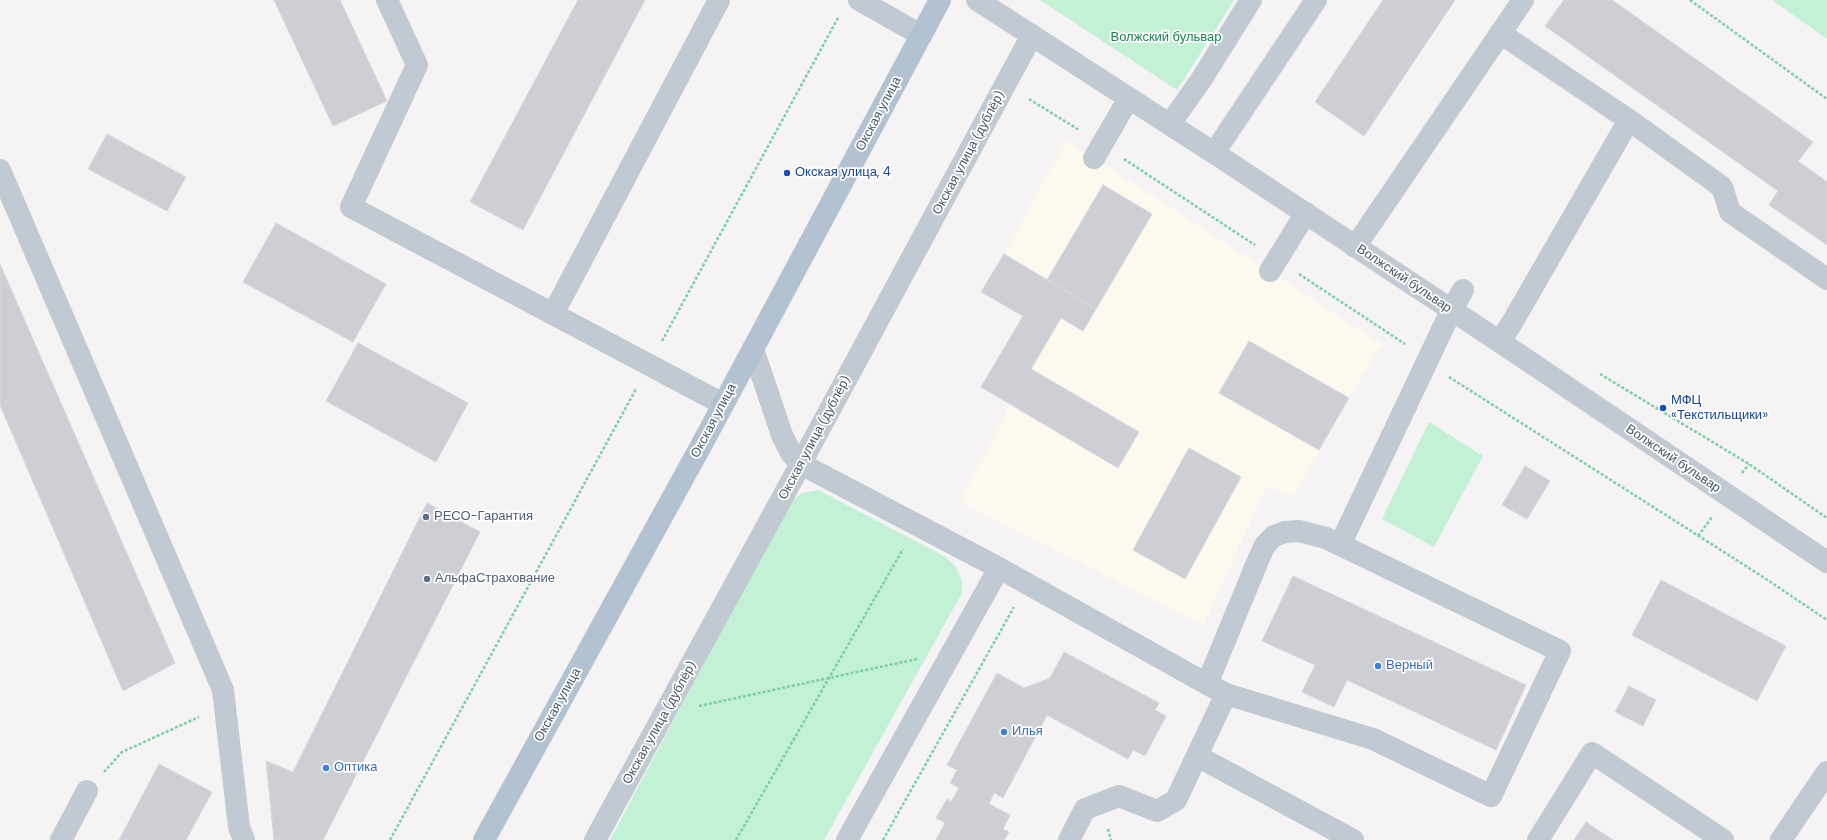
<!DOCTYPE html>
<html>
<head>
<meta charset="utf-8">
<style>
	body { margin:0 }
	canvas { display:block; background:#f5f3f3 }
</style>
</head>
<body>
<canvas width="1827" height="840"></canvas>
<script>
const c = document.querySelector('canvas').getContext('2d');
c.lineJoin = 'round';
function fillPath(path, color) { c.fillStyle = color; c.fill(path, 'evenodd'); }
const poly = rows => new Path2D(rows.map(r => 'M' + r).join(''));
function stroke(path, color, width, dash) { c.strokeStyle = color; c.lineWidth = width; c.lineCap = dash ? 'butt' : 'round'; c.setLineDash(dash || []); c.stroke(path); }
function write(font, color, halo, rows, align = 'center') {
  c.font = font + ' "DM Sans",sans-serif'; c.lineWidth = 3.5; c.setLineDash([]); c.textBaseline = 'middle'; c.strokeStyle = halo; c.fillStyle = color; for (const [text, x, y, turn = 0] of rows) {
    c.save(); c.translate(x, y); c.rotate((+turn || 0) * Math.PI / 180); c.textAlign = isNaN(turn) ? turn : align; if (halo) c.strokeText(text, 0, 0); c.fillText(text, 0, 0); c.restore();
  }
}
fillPath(poly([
	[1066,140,1382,344,1349,398,1294,496,1267,486,1203,626,960,501,1010,404,981,387,1022,316,981,292,1004,254]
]), '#fdf9ef');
fillPath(poly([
	[1040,0,1234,0,1177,90],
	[1772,0,1827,0,1827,39],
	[1429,422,1483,456,1434,547,1382,519],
	[818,490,946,557,956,567,962,581,962,593,824,840,610,840,789,504,802,493]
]), '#c3f1d5');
const building = poly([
	[274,0,340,0,387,101,333,126,274,0],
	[578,0,645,0,523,230,470,202,578,0],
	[1383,0,1455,0,1364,136,1315,102,1383,0],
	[1564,0,1612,0,1813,142,1798,161,1827,182,1827,245,1769,205,1778,191,1545,26,1564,0],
	[107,134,186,177,167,211,88,169,107,134],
	[1103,185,1152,214,1096,309,1047,280,1103,185],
	[276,223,386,284,353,342,243,282,276,223],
	[1004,254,1096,309,1083,331,1061,318,1031,369,1139,432,1118,468,981,387,1023,316,981,292,1004,254],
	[0,264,175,663,123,691,0,405,0,264],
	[1249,341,1349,398,1319,450,1219,393,1249,341],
	[358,343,468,403,436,462,326,401,358,343],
	[1189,448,1241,477,1185,579,1133,550,1189,448],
	[1525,466,1550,481,1527,519,1502,505,1525,466],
	[427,503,480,532,323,840,274,840,266,761,293,772,427,503],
	[1293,576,1526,685,1496,750,1347,680,1334,707,1302,692,1315,665,1262,641,1293,576],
	[1661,580,1786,646,1757,701,1632,635,1661,580],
	[1064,652,1159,703,1155,710,1166,716,1145,756,1133,750,1128,759,1047,715,1003,798,994,793,989,804,1010,815,1003,829,1009,832,1004,840,936,840,945,823,936,818,947,799,951,802,959,788,950,783,957,770,947,765,997,673,1024,688,1050,678,1064,652],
	[1629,686,1656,700,1643,726,1615,712,1629,686],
	[159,764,212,792,186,840,119,840,159,764],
	[1586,822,1613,840,1574,840,1586,822]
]);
fillPath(building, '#cdcfd5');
stroke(building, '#d7d9de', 1);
stroke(poly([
	[1690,0,1827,99],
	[1029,99,1079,130],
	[1124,159,1255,245],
	[1299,274,1405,344],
	[662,341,839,16],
	[1600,374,1749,464,1827,518],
	[1449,377,1760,575,1827,620],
	[1742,473,1749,464],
	[1698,536,1712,517],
	[699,706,917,659],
	[104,772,122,752,199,717],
	[1108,829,1111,840],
	[390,840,636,389],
	[736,840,903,549],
	[883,840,1014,607]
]), '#7ad0a6', 2.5, [3, 2]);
stroke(poly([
	[387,0,417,65,351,207,723,404],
	[859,0,921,35],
	[977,0,1231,164,1500,342,1827,562],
	[1500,33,1629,120,1722,187,1730,212,1827,279],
	[1170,124,1201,80,1251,0],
	[1214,153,1316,0],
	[1094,158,1129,98],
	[0,170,223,690,239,827,244,840],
	[1355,247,1523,0],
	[1270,271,1306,213],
	[553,314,719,0],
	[1500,342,1513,321,1629,120],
	[753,349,782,435,791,453,801,464,999,568,1207,684,1226,694,1373,739,1491,796,1560,651,1326,538,1299,531,1285,532,1274,536,1265,545,1259,558,1207,684],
	[1340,545,1451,311,1463,290],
	[1197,756,1353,840],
	[61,840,87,791],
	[595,840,786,491,1032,35],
	[847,840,999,568],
	[1069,840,1085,809,1119,796,1157,811,1176,800,1226,694],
	[1538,840,1592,753,1723,840],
	[1781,840,1827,772]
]), '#c1cad2', 22);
stroke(poly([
	[484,840,702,444,940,0]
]), '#b3c2d1', 22);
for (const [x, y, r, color] of [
	[787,173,4,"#1a4fb4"],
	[1663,408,4,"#1a4fb4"],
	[426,517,4,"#5c6f8a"],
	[427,579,4,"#5c6f8a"],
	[1378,666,4,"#3f7fe0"],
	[1004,732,4,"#3f7fe0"],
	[326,768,4,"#3f7fe0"]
]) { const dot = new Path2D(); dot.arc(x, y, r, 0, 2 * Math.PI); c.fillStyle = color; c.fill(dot); stroke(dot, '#fff', 1.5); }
write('13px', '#17864f', '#fff', [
	["Волжский бульвар",1166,38]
]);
write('13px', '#4a5661', '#fff', [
	["Окская улица",879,114,-62],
	["Окская улица (дублёр)",969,153,-62],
	["Волжский бульвар",1404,279,34],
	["Окская улица",714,421,-62],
	["Окская улица (дублёр)",815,438,-62],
	["Волжский бульвар",1673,459,34],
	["Окская улица",558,705,-61],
	["Окская улица (дублёр)",660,723,-61]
]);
write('13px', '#164399', '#fff', [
	["Окская улица, 4",795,173],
	["МФЦ",1671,401],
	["«Текстильщики»",1671,416]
], 'left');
write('13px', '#4e5e75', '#fff', [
	["РЕСО-Гарантия",434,517],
	["АльфаСтрахование",435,579]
], 'left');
write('13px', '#366cbe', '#fff', [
	["Верный",1386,666],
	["Илья",1012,732],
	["Оптика",334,768]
], 'left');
</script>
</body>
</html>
